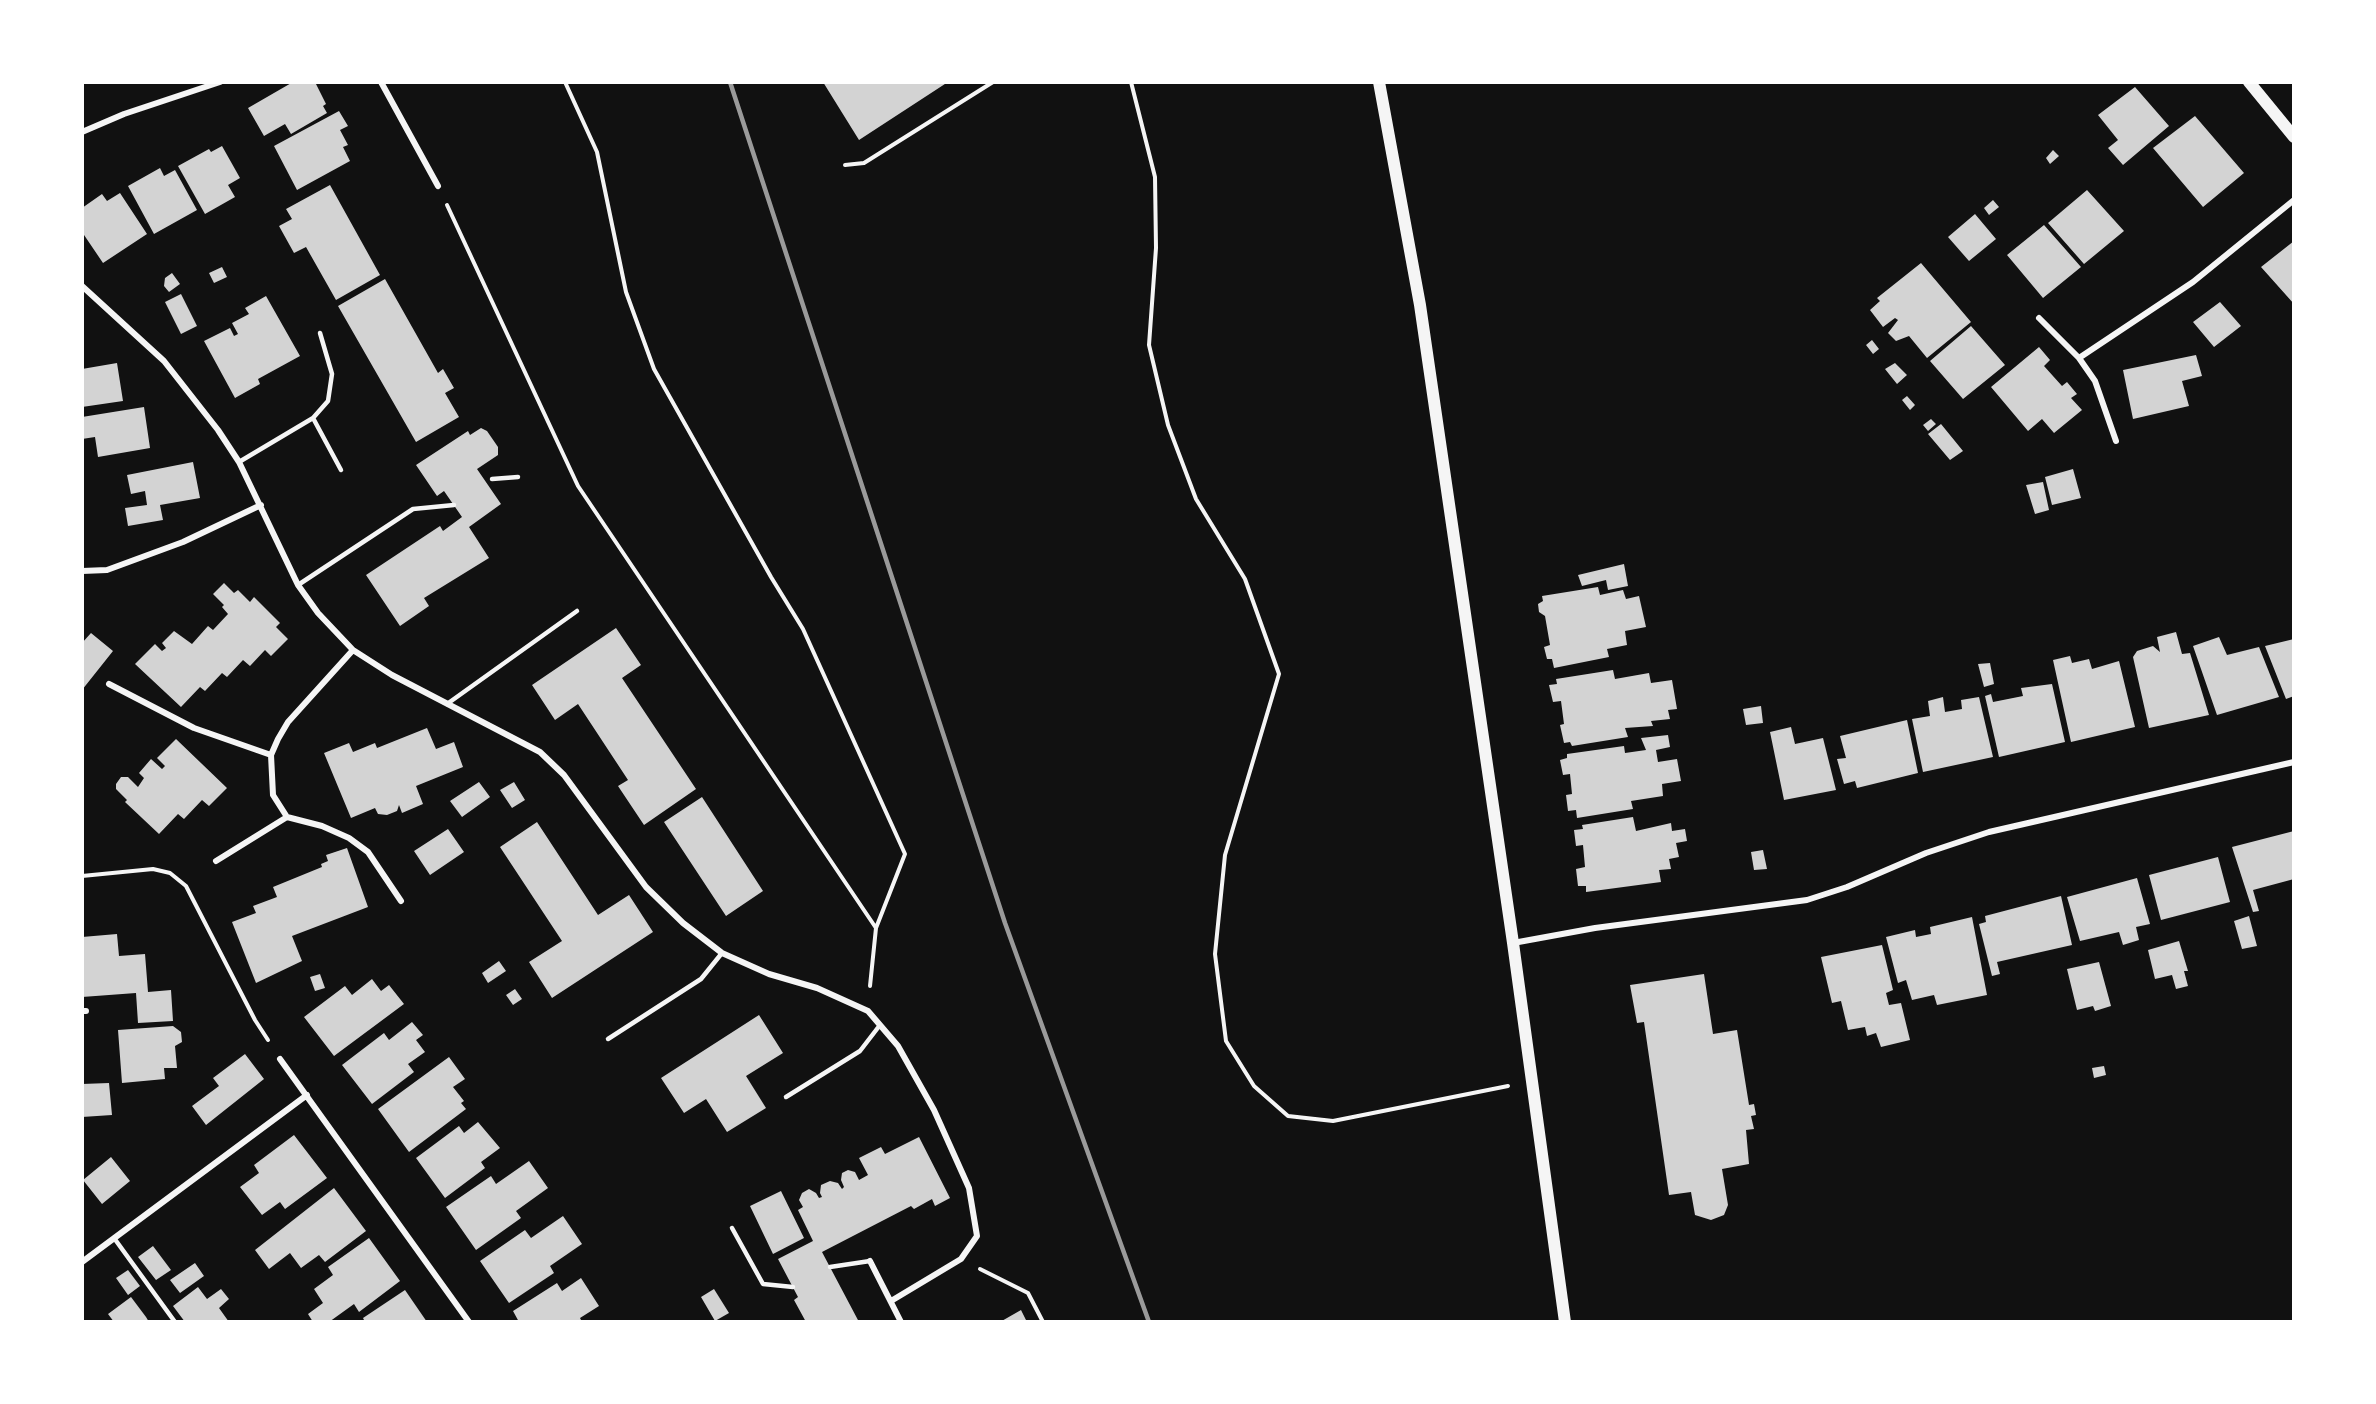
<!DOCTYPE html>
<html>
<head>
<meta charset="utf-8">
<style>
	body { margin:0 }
	#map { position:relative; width:2376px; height:1404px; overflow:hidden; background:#111; font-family:"Roboto Serif",serif }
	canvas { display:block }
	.frame { position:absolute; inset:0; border:84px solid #fff; pointer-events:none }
</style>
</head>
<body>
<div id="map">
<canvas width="2376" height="1404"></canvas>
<div class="frame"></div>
</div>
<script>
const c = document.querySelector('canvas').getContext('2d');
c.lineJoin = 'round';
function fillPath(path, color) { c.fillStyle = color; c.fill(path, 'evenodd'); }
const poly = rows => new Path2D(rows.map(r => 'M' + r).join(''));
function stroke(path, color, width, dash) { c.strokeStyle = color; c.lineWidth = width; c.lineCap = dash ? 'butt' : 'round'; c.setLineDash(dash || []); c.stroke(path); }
fillPath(poly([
	[293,82,315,82,326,104,323,106,327,113,291,134,285,124,264,136,248,108],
	[823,82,948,82,859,140],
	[2135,87,2169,126,2123,165,2108,148,2118,140,2098,115],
	[339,111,348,126,340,130,348,145,343,147,350,161,297,190,274,146],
	[2195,116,2244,173,2203,207,2153,148],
	[222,146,240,178,228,185,235,197,205,214,178,166,209,149,211,152],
	[2053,150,2059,156,2050,164,2046,158],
	[160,168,164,176,175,170,197,210,154,234,128,186],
	[330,185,380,275,336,300,306,247,294,253,279,226,292,219,286,209],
	[2087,190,2124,231,2084,264,2048,223],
	[120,193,147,234,103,263,82,232,82,208,102,194,107,201],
	[1993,200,1999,207,1989,215,1984,208],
	[1975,214,1996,239,1969,261,1948,237],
	[2044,225,2081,267,2043,298,2007,255],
	[2294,241,2294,304,2261,267],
	[1921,263,1971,322,1927,358,1909,336,1896,341,1888,333,1898,320,1895,318,1883,327,1870,310,1880,301,1877,298],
	[222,267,227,277,214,283,209,273],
	[172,273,180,284,169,292,164,286,165,278],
	[385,279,438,373,443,369,454,388,445,393,459,417,416,442,338,306],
	[181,294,197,326,181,334,165,302],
	[266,296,300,356,258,379,260,384,235,398,204,341,230,328,234,336,238,334,232,323,249,314,245,308],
	[2220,302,2241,326,2214,347,2193,322],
	[1971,326,2005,365,1963,399,1930,361],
	[1872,340,1879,349,1873,354,1866,345],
	[2039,347,2050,360,2044,366,2062,386,2067,382,2077,394,2071,398,2082,410,2054,433,2042,419,2028,431,1991,387],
	[2196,355,2202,376,2182,381,2189,406,2133,419,2123,370],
	[117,363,123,401,82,407,82,369],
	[1895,363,1907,375,1897,384,1885,369],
	[1907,396,1915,405,1910,410,1902,400],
	[144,407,150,448,98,457,95,437,82,439,82,417],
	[1931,419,1936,424,1928,431,1923,425],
	[1941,424,1963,451,1950,460,1928,434],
	[481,428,487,431,498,447,498,455,477,469,501,504,469,527,489,558,424,598,429,606,400,626,366,575,440,526,443,531,462,517,444,491,437,496,416,465,468,431,470,435],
	[193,462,200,498,160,505,163,520,128,526,125,508,147,505,145,491,131,494,127,475],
	[2073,469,2081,498,2052,505,2045,477],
	[2043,482,2049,510,2035,514,2026,485],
	[1624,564,1628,586,1608,590,1606,580,1582,586,1578,575],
	[224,583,234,593,238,590,250,602,254,597,280,623,276,627,288,639,271,656,265,650,250,666,243,660,227,677,222,673,205,691,200,687,181,707,135,664,155,644,162,651,166,648,162,643,174,631,192,644,208,626,213,630,228,614,222,607,224,605,213,594],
	[1598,587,1600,595,1623,590,1626,599,1639,596,1646,627,1625,631,1627,645,1607,649,1609,657,1554,668,1552,659,1547,659,1544,647,1550,645,1545,616,1539,612,1538,604,1543,601,1542,596],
	[616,628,641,665,622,678,696,789,644,825,618,786,628,780,578,704,555,720,532,685],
	[2176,632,2182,654,2190,653,2209,715,2149,728,2133,657,2137,651,2153,646,2160,652,2157,637],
	[91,633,113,651,82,690,82,643],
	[2219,637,2227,655,2259,647,2279,697,2217,715,2193,646],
	[2294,639,2294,696,2286,699,2265,646],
	[2070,656,2072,663,2089,659,2092,669,2119,661,2135,727,2071,742,2053,660],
	[1990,663,1994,684,1984,687,1978,664],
	[1613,670,1615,679,1649,673,1651,683,1672,680,1677,709,1668,710,1670,719,1651,721,1653,726,1625,728,1628,737,1572,746,1570,742,1564,743,1560,725,1564,724,1561,701,1553,702,1549,685,1557,684,1556,679],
	[2052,684,2065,742,1999,757,1985,696,1991,694,1993,702,2023,696,2021,688],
	[1943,697,1945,712,1962,709,1961,700,1979,697,1993,757,1923,772,1912,719,1930,716,1928,701],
	[1761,706,1763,723,1746,725,1743,709],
	[1907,720,1918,773,1857,788,1855,781,1844,784,1837,759,1846,758,1840,736],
	[1791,727,1795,744,1823,738,1836,790,1784,800,1770,732],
	[427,728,436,749,454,742,463,767,416,786,423,804,402,813,399,805,397,811,387,815,378,814,375,808,351,818,324,753,349,743,353,752,375,743,377,748],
	[1668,735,1670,747,1656,750,1658,762,1677,759,1681,781,1662,784,1663,796,1631,801,1633,809,1577,818,1576,810,1568,811,1566,795,1572,794,1570,774,1563,775,1560,760,1567,758,1567,754,1624,746,1625,753,1646,750,1641,738],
	[176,739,227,788,209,806,202,800,184,819,178,814,159,834,125,802,127,800,116,789,116,784,121,777,128,777,138,787,144,778,139,773,151,759,162,769,165,766,157,758],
	[479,782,490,797,462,817,450,801],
	[514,782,525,800,512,808,500,790],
	[702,797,763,891,726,916,664,822],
	[1633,817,1636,831,1671,823,1672,831,1685,829,1687,841,1676,843,1679,857,1669,859,1671,869,1659,870,1661,882,1586,892,1586,886,1578,886,1576,869,1585,867,1583,845,1576,846,1574,830,1583,829,1582,825],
	[537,822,598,915,629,895,653,932,552,998,529,962,562,941,500,847],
	[448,829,464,852,430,875,414,851],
	[2294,831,2294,879,2253,890,2259,911,2253,912,2232,847],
	[347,848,368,907,292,936,302,961,256,983,232,922,256,913,253,906,277,897,273,887,322,867,321,864,328,861,326,855],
	[1763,850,1767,869,1754,870,1751,852],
	[2218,857,2230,902,2161,920,2149,875],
	[2137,878,2150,924,2136,927,2139,940,2123,945,2119,932,2080,941,2067,897],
	[2061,896,2072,945,1997,962,2000,974,1992,976,1979,924,1986,922,1985,916],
	[2249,916,2257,946,2242,949,2234,921],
	[1972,917,1987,995,1937,1005,1934,995,1912,1000,1906,980,1898,983,1886,937,1915,930,1916,937,1931,934,1930,927],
	[117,934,119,956,145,954,148,992,171,990,173,1021,138,1023,136,993,82,997,82,937],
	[2179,941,2188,971,2184,971,2188,986,2176,989,2172,975,2155,979,2148,950],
	[1882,945,1893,990,1886,993,1889,1005,1901,1003,1910,1040,1881,1047,1876,1033,1867,1036,1865,1027,1848,1030,1841,1001,1832,1003,1821,957],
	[499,961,506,971,488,983,482,973],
	[2099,962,2111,1006,2095,1011,2093,1006,2077,1010,2067,969],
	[320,974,325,988,315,991,310,977],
	[1704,974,1713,1034,1737,1030,1749,1105,1754,1104,1756,1115,1751,1116,1754,1129,1746,1130,1749,1164,1722,1169,1728,1205,1724,1215,1711,1220,1695,1215,1691,1192,1669,1195,1644,1022,1637,1023,1630,985],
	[372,979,381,991,389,985,404,1004,334,1056,304,1017,345,986,352,995],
	[515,989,522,999,513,1005,506,995],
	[759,1015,783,1053,746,1076,766,1108,727,1132,706,1099,684,1113,661,1078],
	[412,1022,423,1035,416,1040,425,1052,408,1064,414,1072,372,1104,342,1065,384,1033,389,1040],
	[173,1026,181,1032,182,1042,175,1046,177,1068,164,1068,165,1079,122,1083,118,1030],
	[245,1054,264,1079,206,1125,192,1106,219,1086,213,1078],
	[449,1057,465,1079,453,1087,464,1101,461,1103,466,1109,409,1152,378,1109],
	[2104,1066,2106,1075,2094,1078,2092,1068],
	[109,1083,112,1115,82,1117,82,1084],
	[478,1122,500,1148,481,1162,485,1168,445,1198,416,1158,459,1126,464,1133],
	[294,1135,327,1178,285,1209,280,1202,262,1215,240,1187,259,1173,254,1165],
	[919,1137,950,1198,935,1206,932,1199,914,1209,911,1206,822,1252,859,1322,806,1322,794,1300,798,1297,778,1259,813,1241,798,1210,803,1207,799,1200,802,1193,809,1189,816,1193,819,1198,822,1197,820,1193,821,1185,830,1181,838,1183,842,1189,844,1187,841,1180,842,1173,848,1170,855,1172,859,1180,868,1175,859,1158,881,1147,885,1154],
	[111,1157,130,1181,102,1204,83,1180],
	[529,1161,548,1188,516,1211,521,1218,476,1250,446,1207,491,1176,496,1184],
	[334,1188,366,1231,325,1262,319,1255,301,1268,290,1253,269,1269,255,1250],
	[781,1191,804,1238,773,1254,750,1206],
	[563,1216,582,1244,550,1266,554,1273,509,1303,480,1261,525,1230,531,1238],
	[369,1238,400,1281,359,1312,354,1304,329,1322,313,1322,308,1314,323,1303,314,1289,333,1275,328,1267],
	[153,1246,171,1270,156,1280,138,1257],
	[195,1263,204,1276,180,1293,170,1280],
	[128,1270,140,1286,128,1295,116,1278],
	[581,1278,599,1306,580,1318,582,1322,519,1322,513,1311,557,1283,562,1291],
	[198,1287,207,1299,221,1289,229,1299,219,1308,229,1322,185,1322,173,1306],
	[714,1289,729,1313,715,1321,701,1297],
	[405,1290,427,1322,365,1322,363,1318],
	[131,1297,146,1317,149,1322,114,1322,108,1314],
	[1021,1310,1027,1322,1000,1322]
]), '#d3d3d3');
stroke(poly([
	[565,82,597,152,626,292,654,369,771,577,803,629,905,854,876,928],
	[1131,82,1155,177,1156,248,1149,345,1168,425,1196,499,1245,579,1279,674,1225,855,1215,954,1226,1041,1254,1086,1288,1116,1333,1121,1508,1086],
	[845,165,864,163,993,82],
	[447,205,578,486,876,928,870,986],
	[82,876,153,869,170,873,186,886,255,1020,268,1040],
	[980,1269,1028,1293,1043,1322]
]), '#f5f5f5', 4);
stroke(poly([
	[313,418,341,470],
	[239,462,313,418,328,401,332,374,320,333],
	[492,479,518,477],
	[298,585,413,509,454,505],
	[447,704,577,611],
	[608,1039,701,979,722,953],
	[786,1097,860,1051,880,1025],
	[732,1228,763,1284,793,1287],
	[114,1238,175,1322],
	[830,1267,870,1261]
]), '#f5f5f5', 4.5);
stroke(poly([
	[381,82,438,186],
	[82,132,124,114,220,82],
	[82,286,164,361,218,430,239,462,298,585,318,613,353,650,392,675,540,752,564,775,646,887,683,923,722,953,769,974,817,988,868,1011,898,1046,934,1110,969,1188,977,1236,961,1259,891,1301],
	[2039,318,2079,358,2095,381,2116,441],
	[2079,358,2193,282,2294,200],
	[82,571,107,570,183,542,261,505],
	[353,650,288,722,278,739,271,755,273,795,287,817,322,826,349,838,368,852,401,901],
	[109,684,194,728,271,755],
	[216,861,287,817],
	[1513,943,1595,928,1807,900,1847,887,1926,853,1989,832,2294,762],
	[82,1011,86,1011],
	[280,1059,469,1322],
	[870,1261,901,1322],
	[82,1262,307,1095]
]), '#f5f5f5', 6);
stroke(poly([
	[1379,82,1420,305,1513,943,1565,1322],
	[2249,82,2294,137]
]), '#f5f5f5', 12);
stroke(poly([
	[730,82,1005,923,1149,1322]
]), '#9a9a9a', 4.5);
</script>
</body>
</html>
